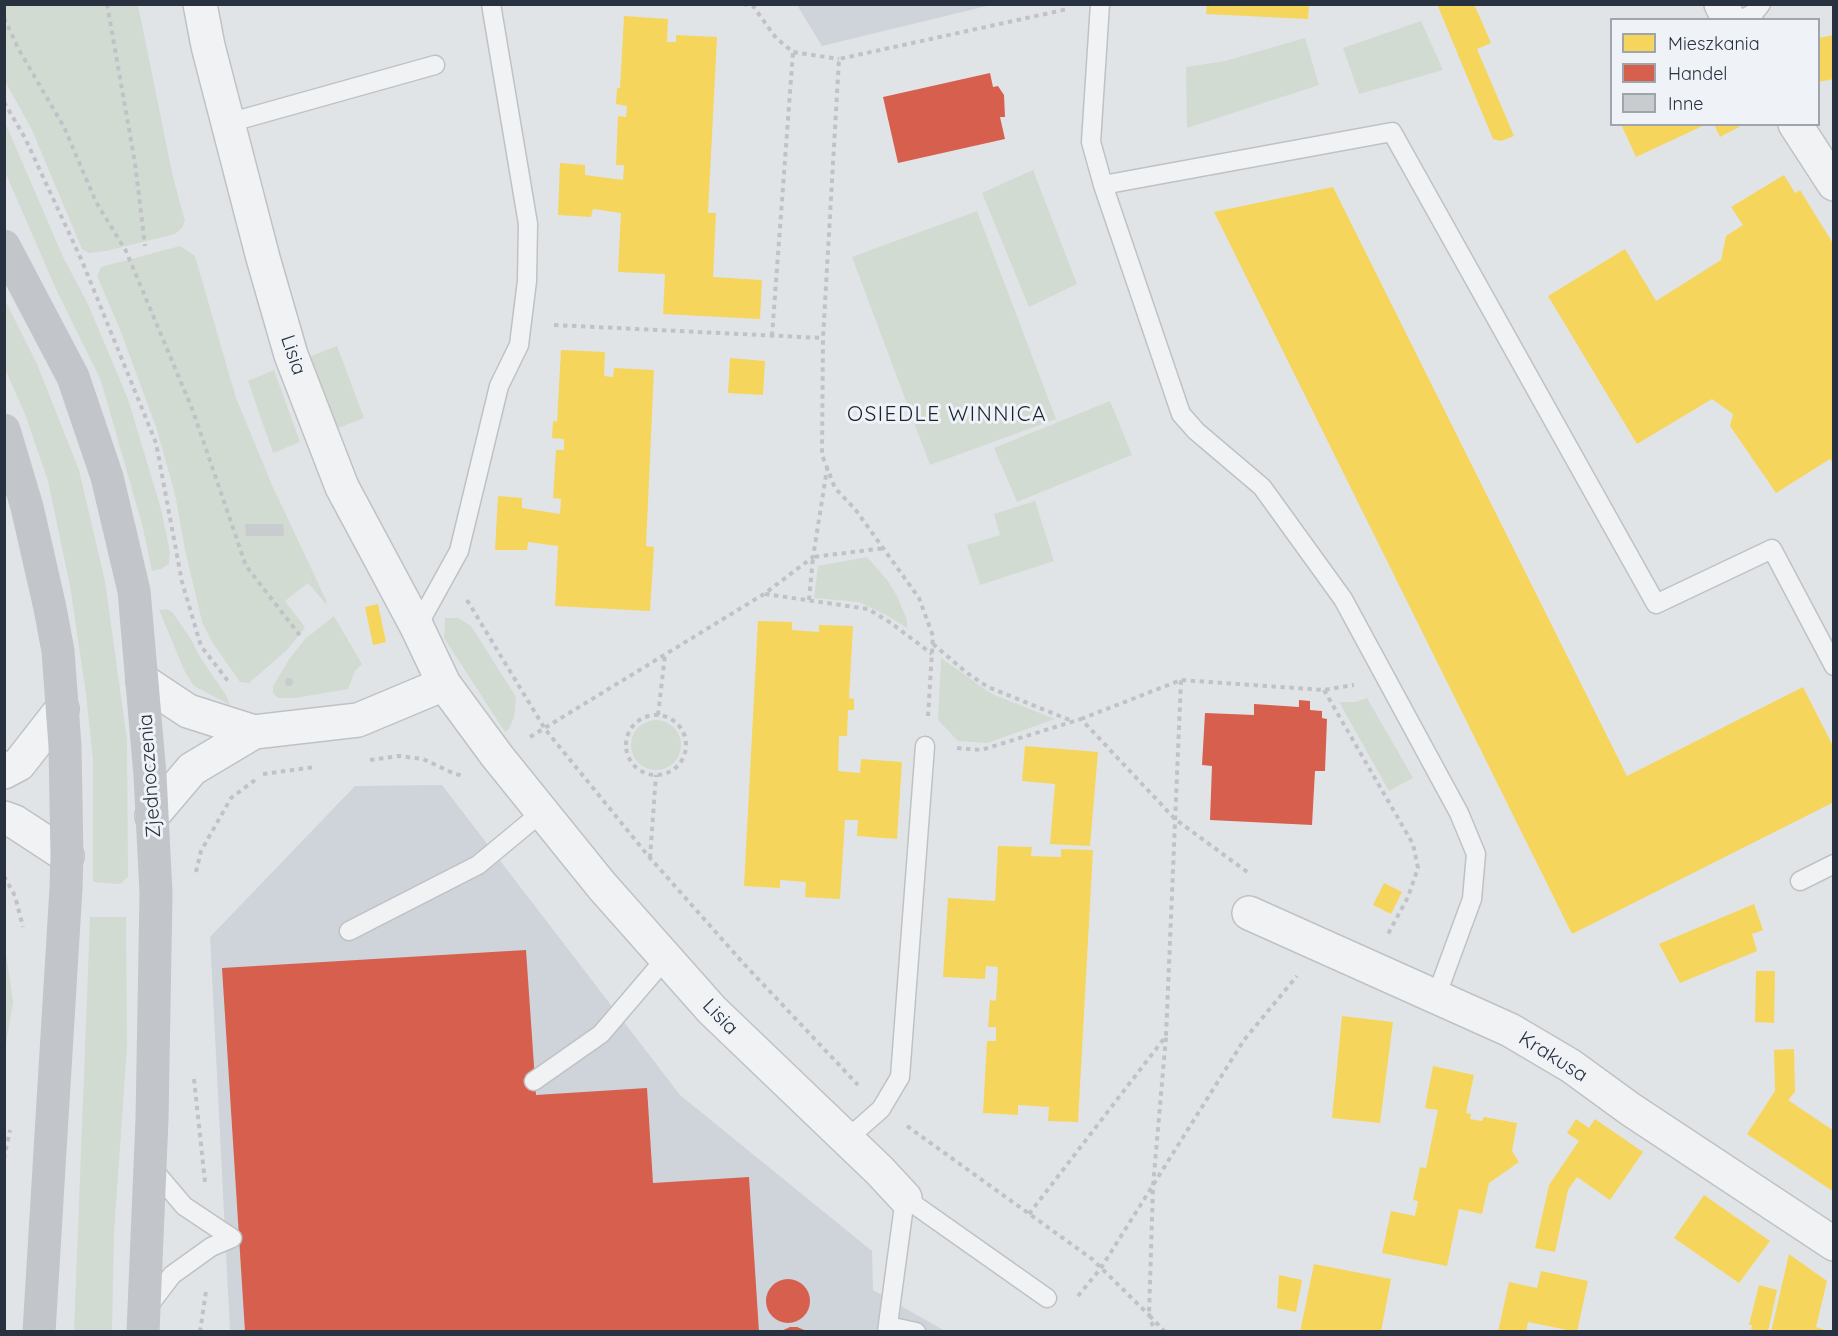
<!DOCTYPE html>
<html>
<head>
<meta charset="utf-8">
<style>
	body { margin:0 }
	#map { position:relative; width:1838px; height:1336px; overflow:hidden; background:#e1e4e7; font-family:Quicksand,sans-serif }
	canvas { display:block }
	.frame { position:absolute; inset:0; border:6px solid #283140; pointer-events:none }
	.legend { position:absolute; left:1610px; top:18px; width:210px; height:108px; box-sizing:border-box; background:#eff2f6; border:2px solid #9fa5ad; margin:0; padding:8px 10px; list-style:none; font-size:18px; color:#283140 }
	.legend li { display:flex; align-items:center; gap:12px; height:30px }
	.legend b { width:30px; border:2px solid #9fa5ad }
</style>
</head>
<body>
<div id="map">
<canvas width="1838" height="1336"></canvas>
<div class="frame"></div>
<ul class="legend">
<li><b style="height:16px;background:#f6d55c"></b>Mieszkania</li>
<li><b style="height:16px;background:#d6604d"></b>Handel</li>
<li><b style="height:16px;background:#c9cccf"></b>Inne</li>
</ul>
</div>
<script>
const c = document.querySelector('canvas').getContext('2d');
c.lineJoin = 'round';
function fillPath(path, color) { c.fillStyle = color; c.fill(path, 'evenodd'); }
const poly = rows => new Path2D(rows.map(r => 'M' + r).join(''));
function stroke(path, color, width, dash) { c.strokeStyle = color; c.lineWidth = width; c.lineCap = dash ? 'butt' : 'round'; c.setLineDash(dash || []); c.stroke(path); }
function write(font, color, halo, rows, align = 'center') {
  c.font = font + ' Quicksand,sans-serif'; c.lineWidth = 6; c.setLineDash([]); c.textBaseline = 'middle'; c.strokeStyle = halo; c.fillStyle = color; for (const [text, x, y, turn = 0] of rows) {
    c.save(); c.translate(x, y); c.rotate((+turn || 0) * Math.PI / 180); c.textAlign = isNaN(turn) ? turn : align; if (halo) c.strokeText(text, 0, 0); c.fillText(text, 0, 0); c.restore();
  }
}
fillPath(poly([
	[797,5,991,5,822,46],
	[442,785,680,1095,872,1251,873,1290,945,1331,230,1331,210,937,355,786]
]), '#cfd3da');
fillPath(poly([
	[4,5,138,5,173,177,185,221,182,228,175,234,106,251,89,253,82,249,32,130,5,81],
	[1421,21,1443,70,1359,94,1343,48],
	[1305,38,1319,85,1187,128,1186,67,1225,61],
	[4,120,64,259,87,302,128,399,161,509,170,552,169,564,161,569,152,571,143,528,101,381,56,289,5,172],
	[1033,170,1077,284,1029,307,982,193],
	[977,211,1056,419,930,465,852,257],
	[180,246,195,256,236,398,272,485,327,602,326,604,308,583,285,601,305,627,304,629,286,651,249,683,240,682,212,642,202,622,185,550,175,494,156,427,119,327,97,276,101,267],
	[4,298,37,364,79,470,105,581,127,740,128,877,120,884,93,882,93,761,86,694,70,586,48,481,25,414,5,369],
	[337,346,364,418,336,429,309,357],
	[274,370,300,442,273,453,248,381],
	[1110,401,1132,455,1017,502,994,448],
	[1035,501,1054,561,980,585,967,545,1000,535,994,514],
	[867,557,888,581,897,596,907,620,907,628,888,616,859,602,814,598,818,566],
	[167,609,173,613,192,641,200,657,226,695,230,705,194,686,185,672,159,610],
	[334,616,362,664,355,671,348,689,295,698,278,698,273,693,273,686,290,658,305,639],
	[445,618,458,618,471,626,516,697,514,717,509,729,505,732,444,638],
	[941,658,992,694,1055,719,987,743,958,741,938,720],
	[1367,698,1413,778,1389,791,1339,702,1356,702],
	'631 745a25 25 0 1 1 50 0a25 25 0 1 1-50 0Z',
	[90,917,126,917,127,1047,114,1233,112,1331,74,1331],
	[5,946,13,1002,5,1051,4,1051]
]), '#d2dbd2');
fillPath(poly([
	[1207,4,1309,4,1308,19,1206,14],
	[1437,4,1474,4,1491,43,1477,49,1514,136,1501,141,1493,139],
	[624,16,668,19,667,42,676,42,676,35,717,37,708,213,716,213,713,277,762,280,760,319,663,314,665,274,618,272,621,213,593,209,591,217,558,215,560,163,585,165,585,175,623,180,624,165,616,165,618,116,626,117,627,106,616,104,617,88,620,88],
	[1834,35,1834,79,1818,82,1818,38],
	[1621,124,1707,124,1636,157],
	[1714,124,1738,124,1739,127,1720,137],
	[1784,175,1795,193,1800,190,1834,245,1834,465,1830,459,1776,493,1730,426,1733,414,1712,399,1637,444,1548,296,1625,249,1656,301,1721,260,1726,236,1743,225,1731,207],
	[1333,187,1627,776,1803,687,1834,748,1834,802,1572,934,1214,212],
	[561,350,605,352,604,376,613,377,614,368,654,370,646,546,654,547,650,611,555,606,558,546,528,542,527,550,495,550,498,496,522,498,522,508,560,514,561,499,553,498,556,450,564,450,564,439,552,438,553,421,557,422],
	[730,358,765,361,763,395,728,393],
	[378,604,386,642,373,645,365,607],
	[758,621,792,622,792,630,819,632,819,625,853,626,849,698,854,699,854,710,848,710,847,736,839,736,838,771,860,773,861,759,902,762,897,839,857,836,858,820,845,820,840,899,805,897,806,882,780,880,780,888,744,886],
	[1025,746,1098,752,1090,846,1050,844,1055,784,1022,781],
	[998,846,1032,847,1031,856,1061,857,1061,849,1093,850,1078,1122,1048,1121,1049,1107,1018,1105,1018,1115,983,1113,987,1041,996,1041,996,1027,988,1027,990,1000,996,1001,998,967,986,966,985,979,943,977,948,898,995,901],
	[1384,883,1402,892,1391,914,1373,905],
	[1754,904,1763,930,1752,934,1757,951,1680,983,1659,944],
	[1756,971,1775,971,1774,1023,1755,1022],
	[1342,1016,1393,1022,1380,1123,1332,1118],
	[1794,1049,1795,1092,1788,1100,1834,1131,1834,1192,1747,1134,1775,1091,1774,1050],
	[1433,1066,1474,1075,1466,1113,1471,1114,1470,1119,1482,1121,1484,1117,1517,1123,1512,1151,1519,1162,1489,1183,1482,1214,1459,1209,1447,1266,1382,1253,1391,1211,1415,1216,1418,1201,1413,1200,1420,1167,1426,1168,1438,1110,1425,1108],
	[1576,1119,1589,1128,1595,1119,1643,1152,1610,1200,1577,1177,1568,1190,1555,1252,1535,1248,1549,1185,1579,1141,1567,1133],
	[1704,1195,1770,1241,1739,1283,1674,1238],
	[1789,1254,1827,1281,1816,1327,1832,1332,1771,1332],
	[1314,1264,1391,1279,1381,1332,1300,1332],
	[1541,1271,1588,1281,1577,1332,1528,1322,1526,1332,1498,1332,1509,1282,1537,1288],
	[1279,1275,1302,1280,1296,1312,1277,1308],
	[1759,1285,1777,1290,1768,1332,1751,1332,1752,1325,1749,1325]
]), '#f6d55c');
fillPath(poly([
	[990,73,993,87,998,86,1004,95,1005,117,1000,117,1005,139,898,163,883,97],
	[1299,700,1310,701,1310,710,1322,711,1322,718,1327,719,1325,771,1315,771,1312,825,1210,820,1212,766,1202,765,1205,713,1254,715,1254,704,1299,707],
	[526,950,536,1095,647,1088,653,1183,749,1177,759,1332,245,1332,222,968],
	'766 1301a22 22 0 1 1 44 0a22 22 0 1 1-44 0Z',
	[790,1327,797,1327,809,1332,779,1332]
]), '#d6604d');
fillPath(poly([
	[245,524,283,524,284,536,246,536],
	'285 682a4 4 0 1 1 8 0a4 4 0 1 1-8 0Z'
]), '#c9cccf');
const service = poly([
	[1100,4,1091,142,1103,185,1181,414,1196,431,1262,487,1343,599,1459,813,1476,854,1472,899,1436,997],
	[1741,20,1754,13,1761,4],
	[228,123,435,65],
	[1103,185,1392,132,1656,604,1772,549,1834,666],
	[417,627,459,551,499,386,519,345,527,281,528,224,491,4],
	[1800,881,1834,864],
	[349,931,478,865,542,812],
	[534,1081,601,1034,666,958],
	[846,1140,881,1109,900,1077,925,746],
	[151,1167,184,1206,232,1238],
	[147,1308,172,1275,211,1247,232,1238],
	[888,1326,916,1332],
	[887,1332,905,1198,1047,1298]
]);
const minor = poly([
	[1721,4,1729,20],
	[1795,124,1834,184],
	[143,681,188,711,254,732,358,720,444,684,417,627,342,487,291,355,263,258,208,46,200,4],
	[444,684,497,756,602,886,712,1010,880,1171,905,1198],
	[4,772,19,764,62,709],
	[152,816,192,769,254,732],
	[4,818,15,822,67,856],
	[1249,913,1510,1030,1571,1066,1630,1109,1834,1244]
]);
stroke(service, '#bfc2c5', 21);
stroke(minor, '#bfc2c5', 36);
stroke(poly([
	[107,4,135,163,145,246],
	[743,4,753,6,776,38,793,52,839,59],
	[4,18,19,50,64,127,96,202,126,251,193,411,246,566,302,638],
	[4,102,25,138,82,261,156,443,182,582,201,646,228,681],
	[554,325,823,338],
	[772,336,793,52],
	[765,594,868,609,891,623,932,654],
	[467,600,545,729,650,858,744,964,858,1085],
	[809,600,813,557,885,548],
	[933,644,967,673,988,687,1072,721],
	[1324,690,1413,844,1418,868,1408,897,1388,934],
	[658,715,665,655],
	'626 745a30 30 0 1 1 60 0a30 30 0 1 1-60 0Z',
	[928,716,933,636,919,598,855,509,835,488,822,455,823,338,839,59,1068,9],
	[1081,719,1181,680,1324,690,1354,685],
	[530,737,764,594,813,557,827,469],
	[957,748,981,750,1081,719,1175,819,1250,874],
	[370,760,399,756,423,759,455,774,461,775],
	[263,774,315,767],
	[650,858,656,775],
	[196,872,201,851,231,798,255,780],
	[4,876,15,896,23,927],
	[194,1079,205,1182],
	[907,1126,1092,1259,1149,1315,1155,1332],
	[4,1159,10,1130],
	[1029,1214,1166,1036,1181,680],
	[1078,1296,1101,1268,1244,1040,1297,976],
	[200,1332,206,1291],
	[1165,1332,1149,1315,1153,1186,1166,1037]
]), '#c0c2c7', 4, [4.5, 4.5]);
stroke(service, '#f1f2f3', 18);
stroke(minor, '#f1f2f3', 33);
stroke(poly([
	[4,246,73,377,107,477,134,591,150,775,156,893,152,1119,143,1332],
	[4,430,27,507,50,608,58,651,65,746,67,856,66,888,39,1332]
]), '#c2c5c9', 33);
write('20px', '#283140', '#eff2f6', [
	["Lisia",293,355,71],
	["Zjednoczenia",150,776,-94],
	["Lisia",720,1017,46],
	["Krakusa",1553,1057,32]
]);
c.letterSpacing = '1.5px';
write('21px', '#1a2231', '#eff2f6', [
	["OSIEDLE WINNICA",947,415]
]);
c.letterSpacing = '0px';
</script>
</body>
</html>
